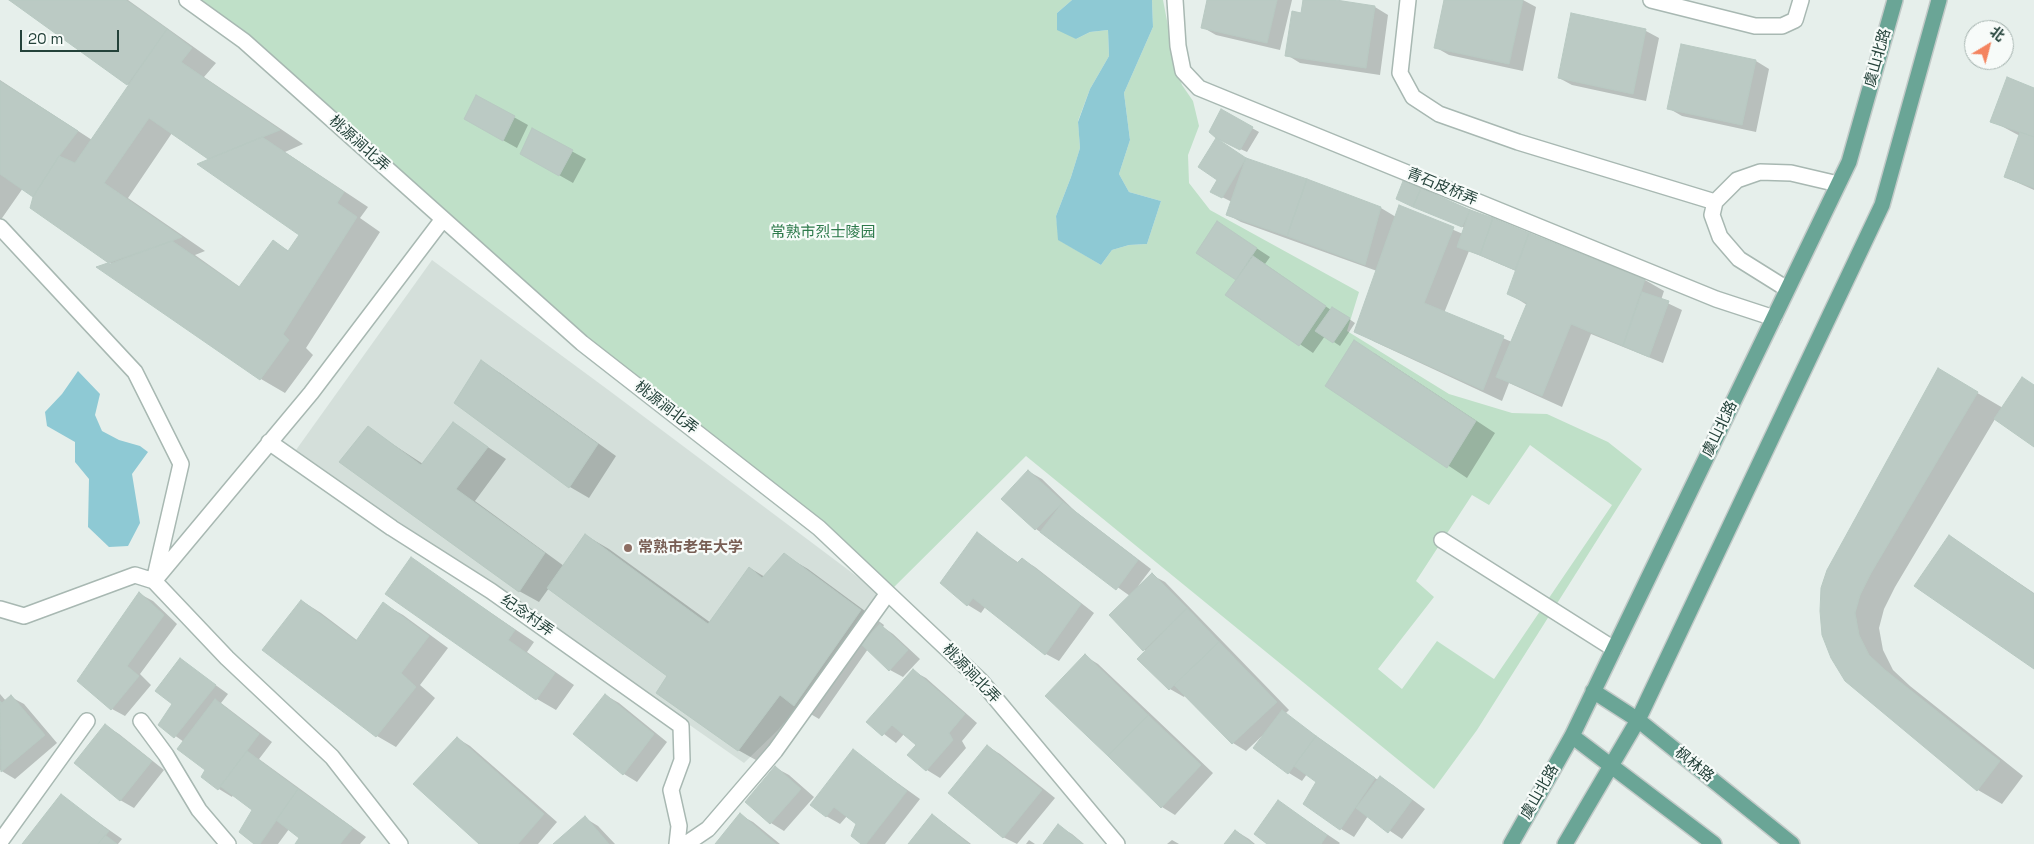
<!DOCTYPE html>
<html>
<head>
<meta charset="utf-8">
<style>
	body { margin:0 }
	#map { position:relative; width:2034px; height:844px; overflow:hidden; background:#e6efeb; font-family:"Space Grotesk","Noto Sans SC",sans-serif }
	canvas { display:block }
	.north { position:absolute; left:1964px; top:20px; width:50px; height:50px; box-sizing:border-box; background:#f7fbf9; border:1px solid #a3b1ad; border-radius:50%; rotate:37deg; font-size:14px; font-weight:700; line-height:20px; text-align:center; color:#24423a }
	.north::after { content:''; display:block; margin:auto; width:18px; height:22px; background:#f4845f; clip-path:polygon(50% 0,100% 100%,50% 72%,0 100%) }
	.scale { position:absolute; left:20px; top:30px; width:99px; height:22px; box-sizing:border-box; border:2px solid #24423a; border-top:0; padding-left:6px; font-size:15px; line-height:18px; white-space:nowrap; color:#24423a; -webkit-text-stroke:4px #f7fbf9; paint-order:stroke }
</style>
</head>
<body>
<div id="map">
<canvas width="2034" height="844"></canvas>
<div class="north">北</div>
<div class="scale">20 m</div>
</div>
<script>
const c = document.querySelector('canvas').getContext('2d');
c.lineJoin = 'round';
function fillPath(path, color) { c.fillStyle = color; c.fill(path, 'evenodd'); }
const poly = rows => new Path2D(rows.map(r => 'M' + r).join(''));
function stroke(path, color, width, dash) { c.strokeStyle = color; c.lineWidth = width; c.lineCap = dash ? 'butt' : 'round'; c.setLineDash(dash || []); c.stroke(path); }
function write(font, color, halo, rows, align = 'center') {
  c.font = font + ' "Space Grotesk","Noto Sans SC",sans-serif'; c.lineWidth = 4.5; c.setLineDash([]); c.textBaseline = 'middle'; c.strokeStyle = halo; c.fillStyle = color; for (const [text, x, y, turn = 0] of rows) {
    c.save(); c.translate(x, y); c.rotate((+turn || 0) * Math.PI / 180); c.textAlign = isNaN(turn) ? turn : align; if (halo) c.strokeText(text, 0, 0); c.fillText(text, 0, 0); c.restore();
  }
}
fillPath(poly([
	[432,260,607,389,879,593,810,693,778,730,744,763,296,450]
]), '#d4dfda');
fillPath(poly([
	[187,0,1072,0,1057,13,1076,39,1090,32,1108,30,1109,56,1090,89,1078,121,1080,148,1071,177,1056,216,1059,240,1101,265,1112,250,1129,245,1147,244,1161,201,1129,192,1119,174,1130,140,1124,93,1153,27,1152,0,1163,0,1175,62,1182,85,1193,101,1199,126,1188,155,1189,183,1210,210,1359,292,1347,331,1449,394,1512,413,1547,414,1608,442,1642,469,1477,730,1434,789,1026,456,888,593],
	[1530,445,1612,505,1494,679,1437,641,1402,689,1378,669,1434,597,1416,581,1472,495,1489,505]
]), '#bfe0c8');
fillPath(poly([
	[1072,0,1152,0,1153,27,1124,93,1130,140,1119,174,1129,192,1161,201,1147,244,1129,245,1112,250,1101,265,1058,240,1056,216,1071,177,1080,148,1078,122,1090,89,1109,56,1108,30,1090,32,1076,39,1057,30,1057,13],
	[78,371,100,394,95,415,102,431,119,440,140,446,148,452,132,474,140,523,128,546,109,547,88,527,89,479,75,462,75,442,47,426,45,412,62,394]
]), '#8ec9d4');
fillPath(poly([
	[11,0,128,0,216,63,204,77,303,144,285,152,368,207,360,218,380,232,306,348,313,355,285,393,261,379,99,268,113,265,23,188,0,221,0,80,92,140,129,85],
	[172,133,210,160,301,234,289,251,273,242,240,287,195,255,205,251,128,198],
	[1209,0,1292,0,1280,50,1216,35,1202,27],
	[1304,0,1328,0,1375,7,1388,15,1380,75,1300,63,1287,55,1302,15],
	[1445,0,1523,0,1536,7,1523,71,1449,55,1435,47],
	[1572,15,1646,31,1659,38,1646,101,1572,85,1559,78],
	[1756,61,1769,69,1756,132,1682,116,1668,108],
	[2034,89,2034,190,2005,177,2020,136,1992,121],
	[476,96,528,125,517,148,465,119],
	[1222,111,1259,132,1247,152,1218,139,1217,141,1250,161,1381,208,1396,217,1400,207,1463,234,1465,228,1404,202,1404,183,1645,280,1664,291,1661,300,1682,310,1663,363,1591,334,1562,407,1509,383,1502,401,1375,342,1356,331,1377,271,1241,222,1228,215,1232,202,1212,192,1219,180,1200,167,1218,138],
	[1469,251,1516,271,1508,293,1527,305,1512,342,1444,313],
	[533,130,586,159,573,183,522,154],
	[1218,223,1270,257,1265,264,1331,310,1339,312,1355,323,1340,346,1325,336,1313,353,1227,295,1238,279],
	[1374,353,1495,433,1467,478,1327,385],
	[481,362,500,373,616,456,589,498,570,487],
	[1962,384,2003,408,2034,386,2034,446,1995,419,1895,587,1884,609,1879,628,1883,650,1893,670,1910,686,2023,776,2002,804,1978,790,1846,680,1823,635],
	[453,424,506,459,475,501,564,566,585,535,609,549,711,623,750,568,765,577,784,555,808,569,884,625,883,627,893,634,920,659,903,677,890,670,868,649,819,719,804,710,763,764,738,750,669,675,549,588,539,602,519,591,368,428,423,464],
	[1028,471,1042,479,1076,512,1151,569,1138,586,1152,575,1165,582,1289,710,1285,714,1378,780,1380,777,1393,785,1425,809,1402,839,1368,816,1354,837,1341,829,1304,804,1318,782,1307,774,1302,781,1289,773,1263,735,1246,751,1233,743,1186,694,1184,697,1170,689,1139,659,1147,651,1144,650,1130,596,1036,529,1002,499],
	[977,534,1019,563,1022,559,1035,567,1094,613,1059,661,1046,654,986,606,981,613,968,605,942,583],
	[1949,536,2034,593,2034,667],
	[411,559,534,642,527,652,574,685,556,710,537,699],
	[140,594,153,601,177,624,140,674,151,685,125,716,112,709],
	[302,601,321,613,358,641,384,604,403,615,448,648,420,685,435,698,396,747,377,736],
	[1085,656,1098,664,1213,773,1175,815,1162,807],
	[181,660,228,694,221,703,272,742,259,759,366,837,360,844,296,844,300,837,289,829,278,844,256,844,253,810,233,795,232,797,219,789,203,776,207,769,184,742,160,725,173,704],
	[913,671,926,678,977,723,962,741,966,748,940,778,927,770,917,745,904,734,896,743,868,722],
	[0,694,6,701,11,697,24,704,57,743,15,779,0,770],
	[605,695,619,703,667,742,637,782,624,774,575,734],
	[106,726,119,734,164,770,134,808,120,800],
	[457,738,470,746,557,822,538,844,481,844],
	[987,746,1000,754,1055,798,1017,844,1003,837],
	[853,751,920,799,885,844,863,844,857,824,847,816,840,824,826,816],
	[776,768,789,775,814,797,784,831,771,823],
	[61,796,122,839,118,844,24,844],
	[1291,810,1340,843,1339,844,1269,844],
	[740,815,753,822,780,844,716,844],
	[932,816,945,824,971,844,910,844],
	[585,818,598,826,615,844,555,844],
	[1058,826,1072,834,1084,844,1044,844],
	[1236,831,1249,839,1255,844,1226,844],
	[1029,840,1035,844,1026,844],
	[1172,840,1179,844,1167,844]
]), '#0003');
const building = poly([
	[9,0,126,0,167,29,127,85,9,0],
	[1207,0,1277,0,1267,43,1201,28,1207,0],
	[1303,0,1336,0,1375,6,1366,68,1285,56,1292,11,1301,13,1303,0],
	[1444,0,1523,0,1509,64,1434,48,1444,0],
	[1571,13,1646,29,1633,94,1558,78,1571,13],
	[167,29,192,48,181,62,280,130,208,159,149,118,104,183,182,237,110,264,30,208,33,197,59,156,75,163,167,29],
	[1681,44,1756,60,1742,125,1667,109,1681,44],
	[2007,77,2034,88,2034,137,1990,122,2007,77],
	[0,81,78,131,59,156,33,197,0,174,0,81],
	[476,95,515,116,503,141,464,119,476,95],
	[1221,109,1253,127,1240,150,1216,138,1209,132,1221,109],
	[532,128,573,150,559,176,520,154,532,128],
	[2020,132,2034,137,2034,188,2004,177,2020,132],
	[262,137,344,192,337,203,357,217,283,334,289,340,260,380,96,267,172,241,239,287,273,240,288,251,299,235,197,164,262,137],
	[1216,138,1246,158,1222,198,1210,192,1217,180,1198,167,1216,138],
	[1246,158,1307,179,1287,236,1226,215,1246,158],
	[1307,179,1381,207,1365,265,1287,236,1307,179],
	[1403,181,1421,188,1413,207,1396,199,1403,181],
	[1421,188,1470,210,1462,227,1413,207,1421,188],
	[1399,205,1454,227,1424,303,1504,336,1483,390,1354,332,1399,205],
	[1470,210,1493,218,1480,255,1457,247,1470,210],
	[1493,218,1529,233,1515,270,1480,255,1493,218],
	[1217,221,1257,248,1236,280,1196,253,1217,221],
	[1529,233,1645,279,1623,346,1571,324,1542,396,1496,377,1527,303,1507,294,1529,233],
	[1253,256,1326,306,1299,346,1225,295,1253,256],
	[1642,292,1669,301,1649,357,1623,346,1642,292],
	[1332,307,1350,318,1333,343,1315,331,1332,307],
	[1354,340,1476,421,1447,468,1325,386,1354,340],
	[481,360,598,444,569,488,454,403,481,360],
	[1938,368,1978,392,1871,573,1860,595,1855,613,1859,635,1869,655,1885,670,2000,761,1977,791,1845,681,1831,658,1822,635,1820,611,1821,588,1827,570,1938,368],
	[2022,377,2034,385,2034,447,1994,419,2022,377],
	[453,422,488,447,456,489,545,553,519,592,339,462,368,426,421,465,453,422],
	[1028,470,1063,502,1035,530,1001,499,1028,470],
	[1063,502,1138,560,1116,590,1040,532,1063,502],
	[977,532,1017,563,1022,558,1081,604,1045,655,973,598,967,606,940,583,977,532],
	[585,534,708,624,749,567,762,578,784,553,861,610,794,706,780,695,738,751,656,693,667,676,547,588,585,534],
	[1949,535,2034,594,2034,669,1914,586,1949,535],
	[411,557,515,630,508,640,555,673,536,700,385,594,411,557],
	[1152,573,1187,608,1143,651,1109,615,1152,573],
	[139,592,164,615,127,666,139,676,111,710,77,681,139,592],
	[301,600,356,641,383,602,429,636,401,673,416,687,376,737,262,650,301,600],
	[1187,608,1219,642,1169,690,1137,659,1187,608],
	[880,624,908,650,889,671,861,644,880,624],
	[1219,642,1277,702,1232,744,1174,685,1219,642],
	[1085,654,1148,715,1108,756,1045,696,1085,654],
	[180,658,216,685,174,738,158,725,172,704,155,691,180,658],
	[913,669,965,714,949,733,953,740,926,771,907,755,916,745,892,725,882,736,866,722,913,669],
	[605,694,654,734,623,775,573,734,605,694],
	[11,695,45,735,1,772,0,701,2,703,11,695],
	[215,699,259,734,218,790,201,777,205,770,177,749,215,699],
	[1282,710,1316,736,1288,774,1253,748,1282,710],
	[1148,715,1201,765,1161,808,1108,756,1148,715],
	[105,724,152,761,120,801,74,763,105,724],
	[1316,736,1375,778,1340,830,1303,804,1316,782,1294,766,1316,736],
	[457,737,544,814,518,844,479,844,413,784,457,737],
	[987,745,1042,790,1003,838,948,793,987,745],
	[853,749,907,791,866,844,861,844,851,836,856,824,834,807,826,817,810,805,853,749],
	[247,751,298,789,260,844,254,844,239,832,252,810,220,786,247,751],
	[775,766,801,789,770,824,745,802,775,766],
	[1380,776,1412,800,1388,833,1356,808,1380,776],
	[298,789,353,828,340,844,295,844,299,838,276,820,298,789],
	[61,794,109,831,98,844,22,844,61,794],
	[1278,800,1327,835,1321,844,1267,844,1254,834,1278,800],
	[740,813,776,844,715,844,740,813],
	[932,814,969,844,908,844,932,814],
	[585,816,609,844,553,844,585,816],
	[1058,824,1083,844,1043,844,1058,824],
	[1235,830,1253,844,1224,844,1235,830],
	[105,835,117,844,98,844,105,835]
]);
fillPath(building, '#bbcac4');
stroke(building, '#b8c9c2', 1);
const minor = poly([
	[187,0,244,41,582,343,819,528,981,681,1117,844],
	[1175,0,1178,46,1183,71,1199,88,1716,299,1774,318],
	[1408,0,1400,73,1413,97,1439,114,1518,142,1715,202],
	[1651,0,1755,26,1782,26,1795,20,1801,0],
	[0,227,135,372,181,464,154,581,227,658,332,757,400,844],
	[1787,289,1739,259,1720,237,1712,215,1715,202,1737,180,1760,172,1791,173,1838,184],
	[269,442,392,528,491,591,681,726,682,760,671,790,679,826,677,844],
	[1442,540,1614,649],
	[0,609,24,616,135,575,154,581,311,393,443,219],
	[141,721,166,755,199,810,228,844],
	[0,842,87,721],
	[686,844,708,829,775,751,888,593]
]);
const major = poly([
	[1593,691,1638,720,1792,844],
	[1572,736,1714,844],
	[1511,844,1572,736,1849,162,1895,0],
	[1565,844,1638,720,1882,205,1939,0]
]);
stroke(minor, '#a8b8b2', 18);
stroke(major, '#c2cac8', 18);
stroke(minor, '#fff', 15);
stroke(major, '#6aa596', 15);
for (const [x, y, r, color] of [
	[628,548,5,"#8d6e63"]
]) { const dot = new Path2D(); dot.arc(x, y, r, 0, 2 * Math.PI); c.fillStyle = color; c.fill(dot); stroke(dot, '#f7fbf9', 2); }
write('15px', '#24423a', '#f7fbf9', [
	["虞山北路",1878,58,-74],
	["桃源涧北弄",359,144,42],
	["青石皮桥弄",1442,187,22],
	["桃源涧北弄",666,408,38],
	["虞山北路",1720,429,-64],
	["纪念村弄",527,616,35],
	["桃源涧北弄",971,674,46],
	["枫林路",1694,765,39],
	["虞山北路",1540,792,-60]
]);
write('15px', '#2d7a4b', '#f7fbf9', [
	["常熟市烈士陵园",823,233]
]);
write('bold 15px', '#785e54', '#f7fbf9', [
	["常熟市老年大学",638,548]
], 'left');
</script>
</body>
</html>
